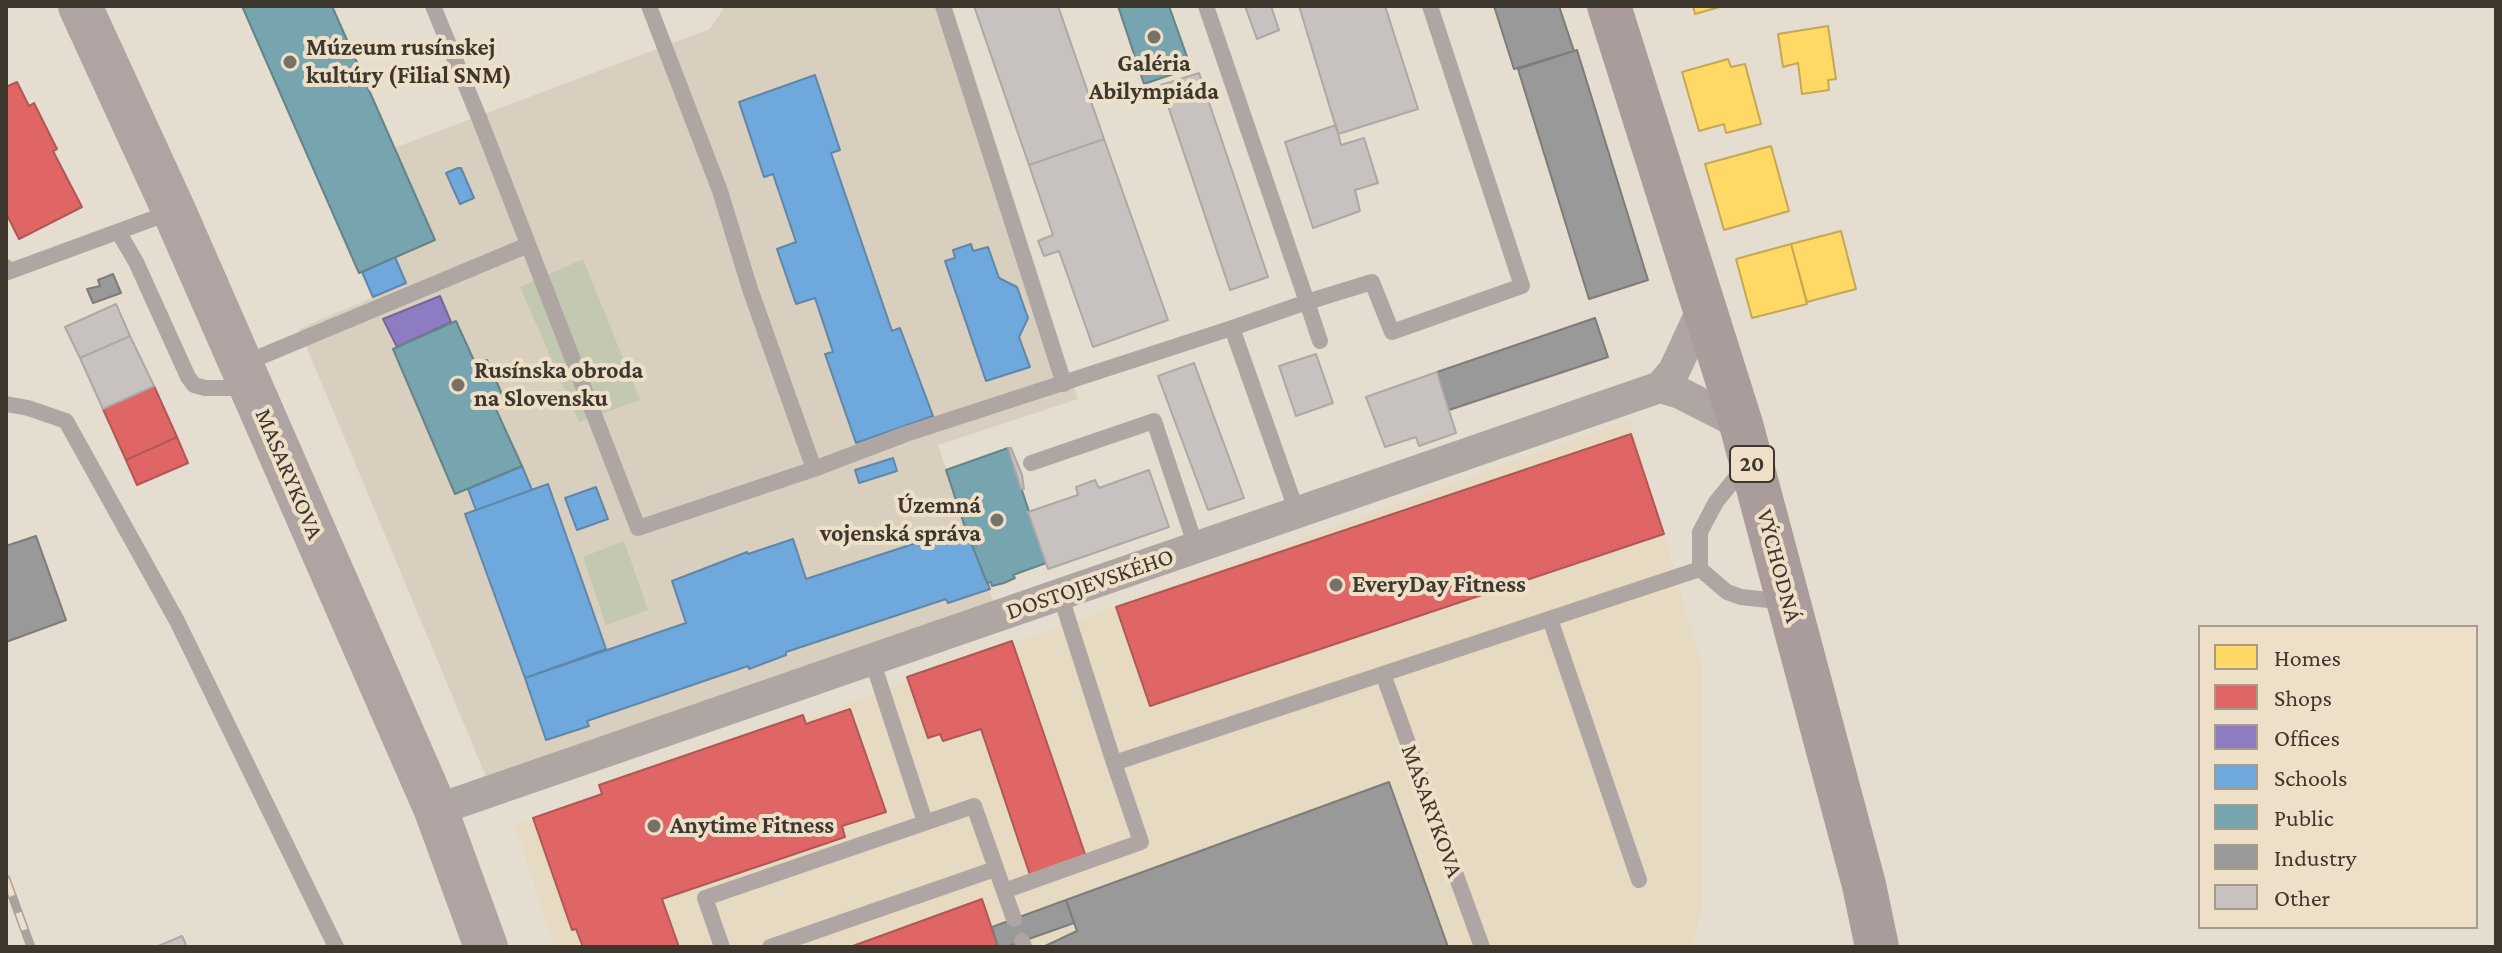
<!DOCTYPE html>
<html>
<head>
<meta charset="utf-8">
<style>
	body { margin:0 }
	#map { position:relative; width:2502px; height:953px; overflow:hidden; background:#e5ddd0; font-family:"Crimson Pro",serif }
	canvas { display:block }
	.frame { position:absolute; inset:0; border:8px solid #3d372e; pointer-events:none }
	.legend { position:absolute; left:2198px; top:625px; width:280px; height:304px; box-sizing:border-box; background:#eddfc8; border:2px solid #a79c8a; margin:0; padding:10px 14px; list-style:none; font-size:24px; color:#3d372e }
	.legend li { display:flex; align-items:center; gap:16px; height:40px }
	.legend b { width:40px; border:2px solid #a79c8a }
</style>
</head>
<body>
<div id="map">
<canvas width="2502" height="953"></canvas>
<div class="frame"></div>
<ul class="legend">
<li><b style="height:22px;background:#ffd966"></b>Homes</li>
<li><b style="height:22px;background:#e06666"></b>Shops</li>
<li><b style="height:22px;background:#8e7cc3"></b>Offices</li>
<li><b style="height:22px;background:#6fa8dc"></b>Schools</li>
<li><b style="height:22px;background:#76a5af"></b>Public</li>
<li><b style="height:22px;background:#999"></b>Industry</li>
<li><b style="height:22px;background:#c7c1bf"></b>Other</li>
</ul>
</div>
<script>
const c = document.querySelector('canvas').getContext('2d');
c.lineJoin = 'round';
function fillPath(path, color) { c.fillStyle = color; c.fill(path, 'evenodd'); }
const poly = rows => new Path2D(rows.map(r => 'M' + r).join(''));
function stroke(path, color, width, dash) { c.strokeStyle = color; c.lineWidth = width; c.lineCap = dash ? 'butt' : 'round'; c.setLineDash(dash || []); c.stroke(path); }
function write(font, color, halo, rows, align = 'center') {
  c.font = font + ' "Crimson Pro",serif'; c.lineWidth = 8; c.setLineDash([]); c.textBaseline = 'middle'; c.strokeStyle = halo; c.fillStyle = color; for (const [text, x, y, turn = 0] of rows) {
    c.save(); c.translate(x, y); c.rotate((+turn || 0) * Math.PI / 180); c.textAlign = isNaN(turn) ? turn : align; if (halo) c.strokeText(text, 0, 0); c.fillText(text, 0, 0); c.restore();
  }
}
fillPath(poly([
	[1630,419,1702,665,1702,906,1693,947,554,947,515,825]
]), '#e7dac3');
fillPath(poly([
	[725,6,952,6,1078,399,938,445,965,527,999,616,492,791,299,329,406,283,395,257,394,148,710,29]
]), '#d8cfbf');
fillPath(poly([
	[583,259,640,400,579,422,520,287],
	[624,541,648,610,606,625,583,557]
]), '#c3c9b0');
const homes = poly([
	[1693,6,1723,6,1695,14,1693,6],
	[1828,26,1836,79,1828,80,1829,90,1802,94,1798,63,1783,67,1778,34,1828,26],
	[1728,59,1731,67,1745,64,1761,124,1726,133,1724,124,1699,131,1682,72,1728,59],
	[1771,146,1789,211,1724,230,1705,164,1771,146],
	[1841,231,1856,289,1807,302,1791,244,1841,231],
	[1791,244,1807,304,1752,318,1736,259,1791,244]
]);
fillPath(homes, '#ffd966');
stroke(homes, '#c5a855', 2);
const shops = poly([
	[17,82,29,106,34,103,57,149,53,151,82,207,19,239,6,213,6,87,17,82],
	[154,386,177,437,126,460,103,409,154,386],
	[1631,434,1664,534,1150,706,1116,607,1631,434],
	[177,437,188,463,137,485,126,460,177,437],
	[1012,641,1086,857,1030,875,981,729,943,741,940,734,928,738,907,677,1012,641],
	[850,709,886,812,842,826,845,837,662,899,679,947,583,947,576,929,572,930,533,818,602,794,599,785,803,715,806,724,850,709],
	[982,899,998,947,850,947,982,899]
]);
fillPath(shops, '#e06666');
stroke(shops, '#af5855', 2);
const offices = poly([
	[440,296,451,322,397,347,383,319,440,296]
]);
fillPath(offices, '#8e7cc3');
stroke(offices, '#766796', 2);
const schools = poly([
	[815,75,840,150,831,153,892,331,900,328,933,416,856,443,825,354,833,352,815,298,796,304,777,249,796,242,773,174,764,177,739,102,815,75],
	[458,168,461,168,474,198,460,204,446,173,458,168],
	[971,244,973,251,988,247,999,278,1017,287,1028,318,1019,337,1030,367,986,381,945,261,955,258,953,250,971,244],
	[395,257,406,283,373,297,362,272,395,257],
	[893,458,897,471,859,483,855,470,893,458],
	[522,466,532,490,476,510,468,489,522,466],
	[548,484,606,649,525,678,465,514,548,484],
	[596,487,608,519,577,530,565,498,596,487],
	[965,527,990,589,948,603,946,599,786,652,786,655,749,669,748,666,587,721,589,726,546,740,525,678,686,623,672,581,747,552,748,554,793,539,806,579,965,527]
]);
fillPath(schools, '#6fa8dc');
stroke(schools, '#6086a8', 2);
const public = poly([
	[242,6,332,6,435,240,359,273,242,6],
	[1118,6,1169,6,1191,68,1144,84,1118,6],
	[456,321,476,365,487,360,505,401,494,405,522,466,455,494,393,349,456,321],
	[1008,448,1046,563,1013,575,1015,578,1004,583,992,586,991,582,987,583,965,527,946,470,1008,448]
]);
fillPath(public, '#76a5af');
stroke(public, '#658488', 2);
const industry = poly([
	[1494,6,1559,6,1574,51,1514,69,1494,6],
	[1577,50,1648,280,1589,299,1518,69,1577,50],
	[113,274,121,293,93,303,87,289,100,286,98,280,113,274],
	[1595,318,1608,357,1449,410,1437,372,1595,318],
	[36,536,66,620,6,642,6,546,36,536],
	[1389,782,1448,947,1043,947,1077,931,1066,900,1389,782],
	[1066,900,1074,923,1006,947,998,947,992,927,1066,900]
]);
fillPath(industry, '#999');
stroke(industry, '#7d7c79', 2);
const building = poly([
	[974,6,1058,6,1104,139,1029,165,974,6],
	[1245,6,1271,6,1279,30,1257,39,1245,6],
	[1299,6,1385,6,1418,109,1338,134,1299,6],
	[1199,73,1268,277,1230,290,1161,85,1199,73],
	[1336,125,1341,145,1364,138,1378,183,1355,190,1360,211,1313,228,1285,142,1336,125],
	[1104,139,1168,320,1093,347,1059,251,1044,256,1038,241,1053,235,1029,165,1104,139],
	[116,304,130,336,80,358,65,327,116,304],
	[130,336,154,386,103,409,80,358,130,336],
	[1316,354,1333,403,1296,416,1279,366,1316,354],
	[1194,363,1244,498,1208,510,1158,376,1194,363],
	[1437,372,1456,433,1419,446,1416,437,1385,447,1366,397,1437,372],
	[1008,448,1011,448,1022,475,1024,489,1021,489,1008,448],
	[1149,470,1169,527,1048,569,1028,512,1078,495,1076,487,1095,480,1099,488,1149,470],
	[182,936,187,947,156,947,182,936]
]);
fillPath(building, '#c7c1bf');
stroke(building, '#ada8a5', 2);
stroke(poly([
	[433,6,480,120,638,528,814,469,750,289,720,191,649,6],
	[943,6,1064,384],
	[1206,6,1307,302,1232,328,1297,512],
	[119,233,136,262,188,377,194,385,205,388,246,388],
	[6,267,8,272,174,211],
	[1320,341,1307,302,1372,282,1392,332,1522,286,1430,6],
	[243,364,528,245],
	[6,404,28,408,66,421,177,621,336,947],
	[1031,463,1154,421,1196,547],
	[1747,464,1716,502,1700,532,1700,569,1727,592,1741,597,1787,602],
	[814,469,906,434,1232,328],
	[1060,594,1114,763,1700,569],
	[1550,619,1639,880],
	[872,660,925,822],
	[1383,674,1482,947],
	[1004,891,1014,919],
	[1022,941,1024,947],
	[722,947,705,898,974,806,1004,891,1141,842,1114,763],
	[770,947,995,869]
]), '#afa6a4', 16);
stroke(poly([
	[1660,387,1674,371,1704,306],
	[436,810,1660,387,1680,393,1741,424]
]), '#afa6a4', 32);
stroke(poly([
	[80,6,174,211,436,810,486,947]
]), '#afa4a1', 44);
stroke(poly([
	[1609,6,1741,424,1864,885,1877,947]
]), '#a99c9a', 44);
const rail = poly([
	[6,879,31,947]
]);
stroke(rail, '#aaa29c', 9);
stroke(rail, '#eddfc8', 6, [18]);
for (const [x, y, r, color] of [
	[1154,37,8,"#787167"],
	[290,62,8,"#787167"],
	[458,385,8,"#787167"],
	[997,520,8,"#787167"],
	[1336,585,8,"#787167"],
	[654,826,8,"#787167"]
]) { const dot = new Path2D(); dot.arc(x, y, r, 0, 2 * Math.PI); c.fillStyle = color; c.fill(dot); stroke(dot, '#eddfc8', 3); }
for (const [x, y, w] of [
	[1752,464,44]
]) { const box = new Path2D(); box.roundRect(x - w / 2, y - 18, w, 36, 6); c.fillStyle = '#eddfc8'; c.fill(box); stroke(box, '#3d372e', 2); }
write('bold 22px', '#3d372e', null, [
	["20",1752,464]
]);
write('bold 24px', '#3d372e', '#eddfc8', [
	["Múzeum rusínskej",306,48],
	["kultúry (Filial SNM)",306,76],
	["Galéria",1154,64,"center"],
	["Abilympiáda",1154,92,"center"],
	["Rusínska obroda",474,371],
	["na Slovensku",474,399],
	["Územná",981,506,"right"],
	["vojenská správa",981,534,"right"],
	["EveryDay Fitness",1352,585],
	["Anytime Fitness",670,826]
], 'left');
write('24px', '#3d372e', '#eddfc8', [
	["MASARYKOVA",289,474,67],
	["VÝCHODNÁ",1779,566,75],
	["DOSTOJEVSKÉHO",1090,584,-19],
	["MASARYKOVA",1432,811,70]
]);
</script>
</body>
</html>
